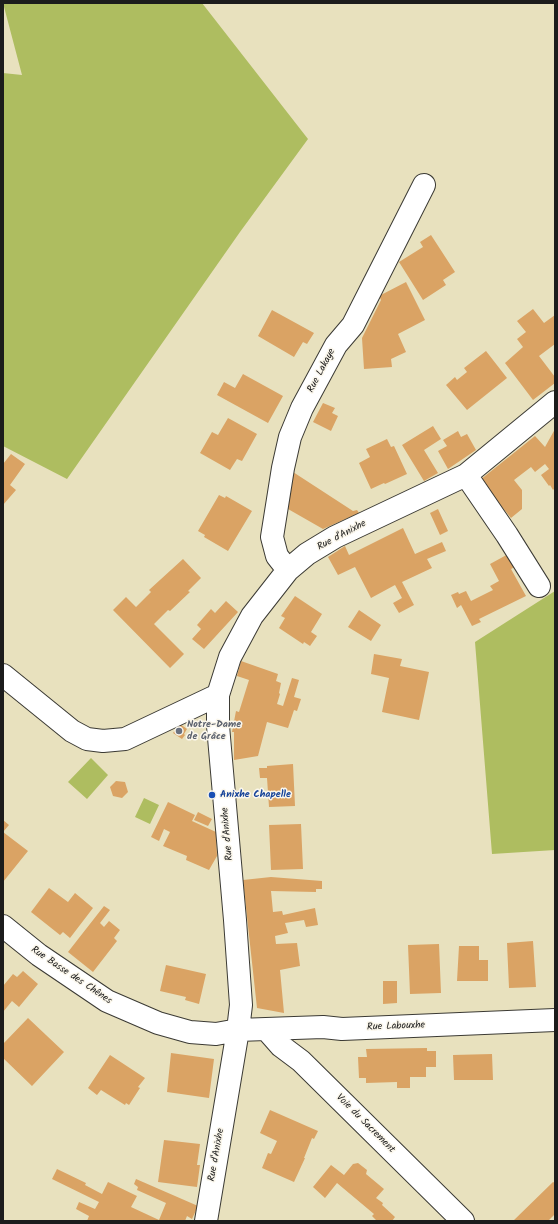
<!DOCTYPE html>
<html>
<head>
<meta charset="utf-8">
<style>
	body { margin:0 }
	#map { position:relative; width:558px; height:1224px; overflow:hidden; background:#e8e1be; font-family:Kalam,sans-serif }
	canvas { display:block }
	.frame { position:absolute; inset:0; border:4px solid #1c1c1c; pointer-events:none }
</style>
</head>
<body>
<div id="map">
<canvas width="558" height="1224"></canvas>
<div class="frame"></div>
</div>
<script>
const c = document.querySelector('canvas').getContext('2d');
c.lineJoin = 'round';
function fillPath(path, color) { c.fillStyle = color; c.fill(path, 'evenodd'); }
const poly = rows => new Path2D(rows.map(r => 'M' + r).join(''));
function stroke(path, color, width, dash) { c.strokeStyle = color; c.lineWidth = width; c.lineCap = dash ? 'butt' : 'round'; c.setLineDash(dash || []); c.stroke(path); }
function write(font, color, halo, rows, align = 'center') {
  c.font = font + ' Kalam,sans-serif'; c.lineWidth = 3; c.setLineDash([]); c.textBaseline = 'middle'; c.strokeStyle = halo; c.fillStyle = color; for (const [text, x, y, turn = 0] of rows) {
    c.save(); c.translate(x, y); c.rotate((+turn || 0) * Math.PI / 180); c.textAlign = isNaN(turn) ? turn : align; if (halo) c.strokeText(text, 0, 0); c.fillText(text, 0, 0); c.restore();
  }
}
fillPath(poly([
	[3,3,202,3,308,139,240,232,67,479,3,446,3,73,22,75],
	[555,591,555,850,492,854,475,642],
	[91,758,108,775,87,799,68,782],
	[144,798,159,805,150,824,135,817]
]), '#aebd60');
fillPath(poly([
	[431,235,455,272,443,280,446,285,423,300,399,262,423,247,420,242],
	[406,282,425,320,398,334,406,352,391,359,392,367,364,369,362,338,381,300,379,296],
	[533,309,544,323,555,315,555,344,539,356,555,377,555,383,533,400,505,363,523,347,517,339,526,332,517,321],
	[272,310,314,333,307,344,303,342,294,357,258,336],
	[486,351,507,378,467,410,446,385,455,377,457,380,467,372,464,368],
	[243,374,283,396,268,423,217,395,224,382,235,388],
	[323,403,335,408,332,413,338,416,331,431,313,422],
	[228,418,257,434,242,461,237,459,230,470,200,453,212,432,218,435],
	[433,426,441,439,424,450,438,473,424,481,402,445],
	[555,429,555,488,553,490,550,485,549,486,541,475,549,469,545,464,535,472,531,467,514,480,522,490,522,509,511,518,480,480,535,436,545,447],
	[458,431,461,437,467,434,476,450,448,469,438,451,447,446,443,440],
	[387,439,391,447,394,446,407,474,385,484,384,483,371,489,359,463,370,457,366,449],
	[11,454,25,464,10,485,16,490,3,505,3,464],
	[293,472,353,511,357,510,359,513,323,529,288,509],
	[219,495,225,498,226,496,252,511,228,551,204,537,205,535,198,531],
	[438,509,448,531,440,535,430,513],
	[403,528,415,554,442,542,446,551,427,559,432,568,402,582,414,605,399,613,393,603,402,598,395,585,371,598,355,567,338,575,328,557,345,546,349,555],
	[512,552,520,564,511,569,526,596,479,619,481,622,472,626,461,605,457,608,451,595,458,592,459,594,466,591,471,601,493,590,490,586,499,581,490,564],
	[183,559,201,578,188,591,190,592,170,611,168,610,154,624,184,654,170,668,113,610,126,597,136,607,151,592,149,590],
	[295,596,322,614,311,632,317,636,310,646,304,642,303,644,279,628,285,618,281,616],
	[226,601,238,612,204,649,192,639,201,629,197,625,211,609,215,613],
	[359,610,381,625,371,641,348,627],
	[374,654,402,659,400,666,429,672,419,720,382,712,389,678,371,674],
	[241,661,278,674,276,681,281,683,279,693,280,694,277,704,283,706,292,678,299,680,294,697,301,699,297,711,294,710,288,728,267,722,258,756,234,760,234,732,232,732,236,711,239,712,249,680,237,676],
	[180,724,187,729,184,734,185,735,182,739,173,733],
	[293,764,295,806,269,807,267,778,260,778,259,768,267,768,267,766],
	[116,781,125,782,128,792,122,798,113,796,110,787],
	[168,802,195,815,192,821,216,832,217,856,209,870,186,860,187,856,163,846,170,832,164,829,159,841,151,837],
	[198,812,212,819,208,826,194,820],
	[3,820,9,825,3,832,28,851,3,882],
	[301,824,303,869,271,870,269,825],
	[271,877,322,881,322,889,316,889,316,892,271,891,273,912,282,911,283,915,315,908,318,925,306,927,304,920,285,923,288,933,275,936,276,944,297,943,300,966,280,970,284,1013,257,1008,248,926,243,880],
	[49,888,68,902,75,893,93,908,70,938,63,932,60,935,31,912],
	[104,906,110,910,100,923,104,927,109,921,120,930,114,938,117,941,93,972,68,952],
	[533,941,536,987,509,988,507,943],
	[439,944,441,993,410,994,408,945],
	[459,946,479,946,479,960,488,960,488,981,457,981],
	[166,965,206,974,199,1004,185,1000,186,997,160,991],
	[23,971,38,984,19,1007,12,1001,3,1012,3,986,13,974,17,977],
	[383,981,397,981,397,1003,383,1004],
	[28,1018,64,1052,32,1086,3,1058,3,1047,4,1046,3,1044],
	[427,1048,427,1051,436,1051,436,1067,426,1067,426,1077,410,1077,410,1088,397,1088,397,1082,366,1083,366,1078,359,1078,358,1057,367,1057,366,1049],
	[171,1053,214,1059,209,1098,167,1092],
	[492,1054,493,1080,454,1080,453,1055],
	[110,1055,145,1078,138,1087,140,1088,129,1105,126,1103,125,1105,101,1090,97,1095,88,1088],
	[270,1110,318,1131,314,1139,312,1138,304,1158,305,1158,294,1182,262,1168,268,1153,271,1154,277,1141,260,1133],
	[164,1140,200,1144,197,1165,200,1165,197,1187,158,1182],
	[358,1163,367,1170,366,1174,384,1189,376,1198,383,1203,382,1205,395,1217,392,1221,377,1221,372,1216,374,1214,337,1183,325,1198,313,1187,331,1165,344,1175,353,1164],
	[57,1169,86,1183,85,1185,102,1194,108,1182,137,1196,131,1207,159,1220,166,1203,137,1190,138,1187,134,1184,136,1179,198,1206,192,1219,187,1216,185,1221,87,1221,89,1216,76,1209,79,1202,95,1209,99,1202,52,1179],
	[553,1182,555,1183,555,1214,548,1221,513,1221]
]), '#daa364');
const minor = poly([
	[466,475,507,535,539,586],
	[288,570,277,556,272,537,283,468,290,437,302,408,336,345,353,325,424,185],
	[3,675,72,731,87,739,103,741,125,739,218,695],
	[3,926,39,955,107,1001,158,1023,190,1032,216,1034,238,1030,266,1029,323,1027,342,1029,555,1020],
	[266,1029,281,1046,301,1061,463,1221],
	[206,1221,238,1030,241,1005,235,920,218,726,218,695,230,657,252,616,288,570,307,554,335,537,466,475,555,402]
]);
stroke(minor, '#3b3a34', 24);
stroke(minor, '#fff', 22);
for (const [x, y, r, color] of [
	[179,731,4,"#6b7280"],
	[212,795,4,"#1a4fb4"]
]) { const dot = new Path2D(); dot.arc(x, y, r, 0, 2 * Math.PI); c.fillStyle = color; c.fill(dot); stroke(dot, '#fbf7ec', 1.5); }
write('10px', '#1c1c1c', '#fbf7ec', [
	["Rue Lakaye",322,371,-62],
	["Rue d'Anixhe",342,536,-28],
	["Rue d'Anixhe",228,834,-95],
	["Rue Basse des Chênes",71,976,34],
	["Rue Labouxhe",396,1027,-2],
	["Voie du Sacrement",365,1124,45],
	["Rue d'Anixhe",217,1155,-80]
]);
write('bold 10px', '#5b616d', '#fbf7ec', [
	["Notre-Dame",187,725],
	["de Grâce",187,737]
], 'left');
write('bold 10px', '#164399', '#fbf7ec', [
	["Anixhe Chapelle",220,795]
], 'left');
</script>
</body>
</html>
